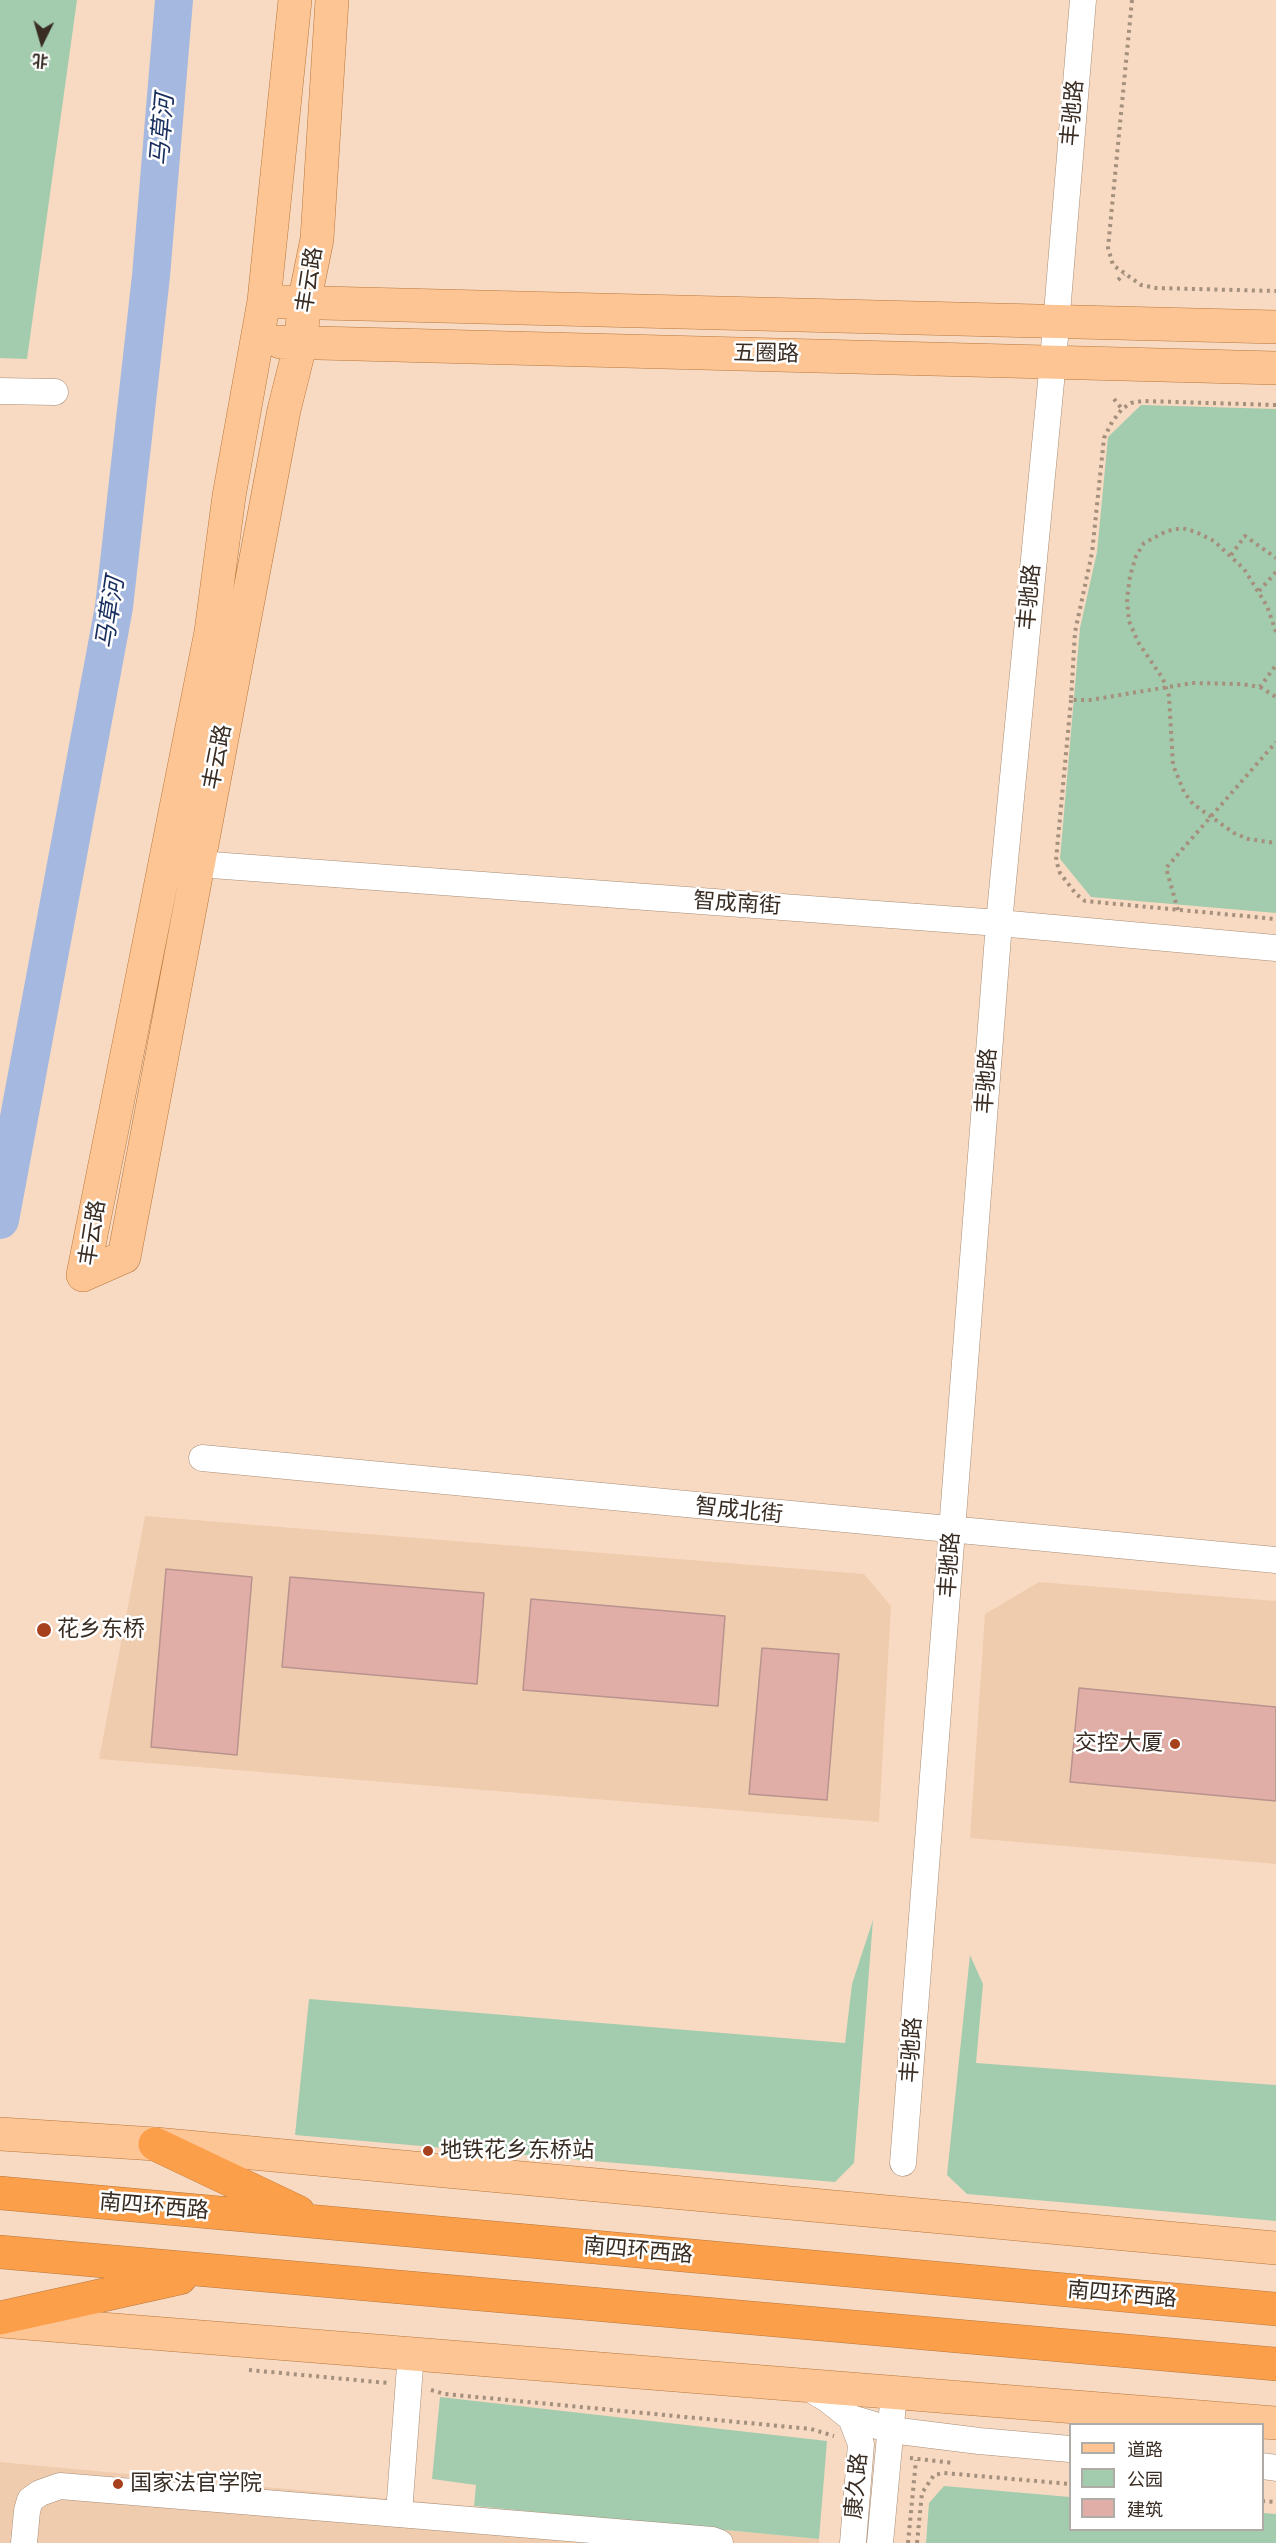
<!DOCTYPE html>
<html>
<head>
<meta charset="utf-8">
<style>
	body { margin:0 }
	#map { position:relative; width:1276px; height:2543px; overflow:hidden; background:#f8dac2; font-family:Karla,"Noto Sans SC",sans-serif }
	canvas { display:block }
	.legend { position:absolute; left:1069px; top:2423px; width:195px; height:108px; box-sizing:border-box; background:#fff; border:2px solid #afaba7; margin:0; padding:8px 10px; list-style:none; font-size:18px; color:#382c23 }
	.legend li { display:flex; align-items:center; gap:12px; height:30px }
	.legend b { width:30px; border:2px solid #afaba7 }
	.north { position:absolute; left:12px; top:12px; width:60px; height:60px; -webkit-text-stroke:4px #fff; paint-order:stroke; rotate:185deg; font-size:16px; font-weight:700; line-height:24px; text-align:center; color:#382c23 }
	.north::after { content:''; display:block; margin:auto; width:21px; height:27px; background:#382c23; clip-path:polygon(50% 0,100% 100%,50% 72%,0 100%) }
</style>
</head>
<body>
<div id="map">
<canvas width="1276" height="2543"></canvas>
<ul class="legend">
<li><b style="height:8px;background:#fdc593"></b>道路</li>
<li><b style="height:16px;background:#a3ccaf"></b>公园</li>
<li><b style="height:16px;background:#e0aea7"></b>建筑</li>
</ul>
<div class="north">北</div>
</div>
<script>
const c = document.querySelector('canvas').getContext('2d');
c.lineJoin = 'round';
function fillPath(path, color) { c.fillStyle = color; c.fill(path, 'evenodd'); }
const poly = rows => new Path2D(rows.map(r => 'M' + r).join(''));
function stroke(path, color, width, dash) { c.strokeStyle = color; c.lineWidth = width; c.lineCap = dash ? 'butt' : 'round'; c.setLineDash(dash || []); c.stroke(path); }
function write(font, color, halo, rows, align = 'center') {
  c.font = font + ' Karla,"Noto Sans SC",sans-serif'; c.lineWidth = 5; c.setLineDash([]); c.textBaseline = 'middle'; c.strokeStyle = halo; c.fillStyle = color; for (const [text, x, y, turn = 0] of rows) {
    c.save(); c.translate(x, y); c.rotate((+turn || 0) * Math.PI / 180); c.textAlign = isNaN(turn) ? turn : align; if (halo) c.strokeText(text, 0, 0); c.fillText(text, 0, 0); c.restore();
  }
}
fillPath(poly([
	[145,1516,864,1574,891,1606,879,1822,99,1759],
	[1039,1582,1276,1601,1276,1864,970,1838,985,1614],
	[0,2462,819,2539,819,2543,0,2543]
]), '#f0ccaf');
fillPath(poly([
	[0,0,77,0,27,359,0,358],
	[1141,405,1276,409,1276,913,1091,897,1060,859,1080,628,1097,552,1108,437],
	[873,1920,854,2163,835,2182,295,2135,309,1999,845,2043,852,1984],
	[970,1955,983,1984,976,2063,1276,2085,1276,2221,967,2194,947,2175],
	[440,2397,827,2441,819,2539,474,2506,476,2485,432,2479],
	[944,2486,1070,2497,1070,2530,1262,2530,1263,2513,1276,2514,1276,2543,926,2543,929,2503]
]), '#a3ccaf');
stroke(poly([
	[0,1220,114,607,151,276,174,0]
]), '#a5b8df', 38);
const building = poly([
	[166,1569,252,1577,237,1755,151,1747,166,1569],
	[290,1577,484,1593,477,1684,282,1667,290,1577],
	[531,1599,725,1616,718,1706,523,1690,531,1599],
	[762,1648,839,1654,827,1800,749,1794,762,1648],
	[1079,1688,1276,1707,1276,1801,1070,1782,1079,1688]
]);
fillPath(building, '#e0aea7');
stroke(building, '#b9938d', 1.5);
const minor = poly([
	[0,391,55,392],
	[198,864,999,923,1276,948],
	[202,1458,1276,1560],
	[903,2163,999,923,1053,361,1083,0],
	[805,2386,827,2399,851,2418,861,2444,853,2543],
	[851,2418,891,2430,979,2441,1070,2449],
	[1262,2466,1276,2468],
	[399,2513,411,2353],
	[24,2543,27,2511,30,2500,40,2493,60,2486,712,2540,720,2543],
	[880,2543,894,2393]
]);
const major = poly([
	[282,302,1276,327],
	[280,342,1276,368],
	[83,1275,124,1257,284,410,301,342,304,303,317,239,332,0],
	[83,1275,211,632,229,496,264,301,295,0],
	[0,2134,155,2144,1276,2248],
	[1,2321,1276,2423]
]);
const highway = poly([
	[155,2144,298,2212],
	[0,2193,1276,2309],
	[0,2252,1276,2364],
	[0,2318,180,2278]
]);
stroke(minor, '#a78c75', 27);
stroke(major, '#b7773d', 34);
stroke(highway, '#b7773d', 34);
stroke(poly([
	[1132,0,1108,248,1113,265,1141,285,1156,288,1276,291],
	[1118,280,1124,274],
	[1114,399,1122,409],
	[1276,405,1143,401,1131,403,1122,409,1112,422,1104,438,1092,553,1075,632,1071,700,1090,700,1192,683,1242,684,1260,687,1276,665],
	[1231,555,1245,536,1276,558],
	[1259,591,1276,572],
	[1276,632,1267,606,1244,569,1214,541,1196,532,1182,528,1167,531,1144,543,1136,556,1130,576,1127,599,1129,621,1138,642,1163,679,1169,696,1173,765,1184,792,1193,804,1234,833,1248,839,1276,843],
	[1260,687,1276,697],
	[1071,700,1056,860,1060,873,1076,894,1085,901,1276,919],
	[1178,910,1166,868,1276,742],
	[249,2370,388,2383],
	[431,2390,445,2394,811,2429,834,2436],
	[910,2458,953,2463],
	[1262,2501,1276,2502],
	[908,2543,916,2460],
	[917,2543,922,2493,934,2475,944,2473,1070,2484]
]), '#a58f7d', 4, [3, 4.5]);
stroke(minor, '#fff', 26);
stroke(major, '#fdc593', 33);
stroke(highway, '#fc9f4b', 33);
for (const [x, y, r, color] of [
	[44,1630,8,"#a7401d"],
	[1175,1744,6,"#a7401d"],
	[428,2151,6,"#a7401d"],
	[118,2484,6,"#a7401d"]
]) { const dot = new Path2D(); dot.arc(x, y, r, 0, 2 * Math.PI); c.fillStyle = color; c.fill(dot); stroke(dot, '#fff', 2); }
write('22px', '#382c23', '#fff', [
	["丰驰路",1073,113,-85],
	["丰云路",310,280,-81],
	["五圈路",766,354,1],
	["丰驰路",1030,597,-85],
	["丰云路",218,757,-79],
	["智成南街",737,904,4],
	["丰驰路",987,1081,-86],
	["丰云路",93,1233,-81],
	["智成北街",739,1511,6],
	["丰驰路",950,1565,-86],
	["丰驰路",912,2050,-86],
	["南四环西路",154,2207,5],
	["南四环西路",638,2251,5],
	["南四环西路",1122,2295,5],
	["康久路",857,2486,-85]
]);
write('22px', '#382c23', '#fff', [
	["花乡东桥",57,1630],
	["交控大厦",1163,1744,"right"],
	["地铁花乡东桥站",440,2151],
	["国家法官学院",130,2484]
], 'left');
write('italic 24px', '#192e5e', '#fff', [
	["马草河",163,130,-85],
	["马草河",111,613,-81]
]);
</script>
</body>
</html>
